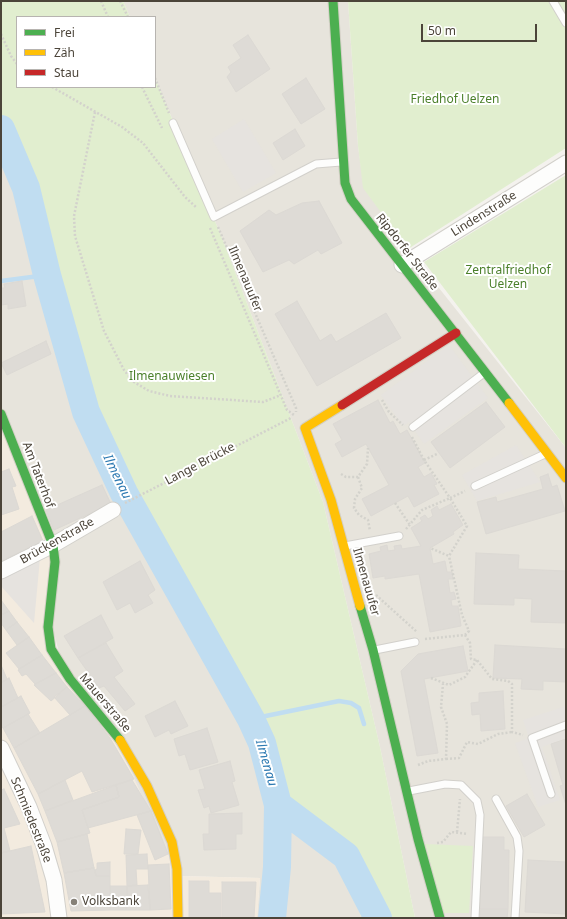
<!DOCTYPE html>
<html>
<head>
<meta charset="utf-8">
<style>
	body { margin:0 }
	#map { position:relative; width:567px; height:919px; overflow:hidden; background:#f4f2ee; font-family:"Noto Sans",sans-serif }
	canvas { display:block }
	.frame { position:absolute; inset:0; border:2px solid #4b4439; pointer-events:none }
	.legend { position:absolute; left:16px; top:16px; width:140px; height:72px; box-sizing:border-box; background:#fff; border:1px solid #b7b4b0; margin:0; padding:5px 7px; list-style:none; font-size:12px; color:#4b4439 }
	.legend li { display:flex; align-items:center; gap:8px; height:20px }
	.legend b { width:20px; border:1px solid #b7b4b0 }
	.scale { position:absolute; left:421px; top:24px; width:116px; height:18px; box-sizing:border-box; border:2px solid #4b4439; border-top:0; padding-left:5px; font-size:12px; line-height:14px; white-space:nowrap; color:#4b4439; -webkit-text-stroke:3px #fff; paint-order:stroke }
</style>
</head>
<body>
<div id="map">
<canvas width="567" height="919"></canvas>
<div class="frame"></div>
<ul class="legend">
<li><b style="height:5px;background:#4caf50"></b>Frei</li>
<li><b style="height:5px;background:#ffc107"></b>Zäh</li>
<li><b style="height:5px;background:#c62828"></b>Stau</li>
</ul>
<div class="scale">50 m</div>
</div>
<script>
const c = document.querySelector('canvas').getContext('2d');
c.lineJoin = 'round';
function fillPath(path, color) { c.fillStyle = color; c.fill(path, 'evenodd'); }
const poly = rows => new Path2D(rows.map(r => 'M' + r).join(''));
function stroke(path, color, width, dash) { c.strokeStyle = color; c.lineWidth = width; c.lineCap = dash ? 'butt' : 'round'; c.setLineDash(dash || []); c.stroke(path); }
function write(font, color, halo, rows, align = 'center') {
  c.font = font + ' "Noto Sans",sans-serif'; c.lineWidth = 4; c.setLineDash([]); c.textBaseline = 'middle'; c.strokeStyle = halo; c.fillStyle = color; for (const [text, x, y, turn = 0] of rows) {
    c.save(); c.translate(x, y); c.rotate((+turn || 0) * Math.PI / 180); c.textAlign = isNaN(turn) ? turn : align; if (halo) c.strokeText(text, 0, 0); c.fillText(text, 0, 0); c.restore();
  }
}
fillPath(poly([
	[123,1,348,1,358,146,364,188,408,249,566,448,566,918,415,918,380,747,323,502,222,238,155,78,155,17,130,17],
	[1,129,26,188,47,275,65,333,246,733,270,808,338,858,357,888,361,918,257,918,260,878,178,876,65,677,1,420]
]), '#e7e4dc');
fillPath(poly([
	[1,420,51,553,44,642,117,740,178,876,260,878,257,918,1,918]
]), '#f3ebdf');
fillPath(poly([
	[1,1,123,1,130,17,17,17,17,87,155,87,155,78,222,238,323,502,380,747,415,918,361,918,357,888,338,858,270,808,246,733,123,511,77,402,65,333,47,275,25,186,1,129],
	[348,1,566,1,566,148,408,249,363,188,358,146],
	[566,175,566,448,424,262],
	[425,844,473,846,469,913,442,913]
]), '#e1eecf');
fillPath(poly([
	[244,119,276,173,243,192,212,139],
	[449,345,488,398,424,444,409,422,403,426,381,395],
	[516,445,540,482,477,501,462,475],
	[40,558,34,623,1,586,1,578],
	[566,706,566,738,542,747,560,800,538,807,515,743,529,738,523,720]
]), '#e6e3df');
stroke(poly([
	[1,281,47,275],
	[251,719,339,701,351,703,359,708,364,724]
]), '#c0ddf1', 4.5);
stroke(poly([
	[1,129,26,188,47,275,86,412,124,493,251,719,262,743,278,805,277,867,272,918],
	[278,805,346,856,378,918]
]), '#c0ddf1', 28);
const building = poly([
	[248,35,270,69,236,92,227,77,231,72,228,67,241,58,233,45,248,35],
	[306,78,325,109,301,124,282,94,306,78],
	[295,129,305,146,283,160,273,143,295,129],
	[319,201,342,243,321,254,318,250,294,264,289,260,263,272,240,231,269,210,276,215,302,203,319,201],
	[22,281,26,306,8,309,8,304,1,305,1,288,5,288,4,284,22,281],
	[297,301,320,341,331,334,336,342,386,313,401,338,317,386,275,314,297,301],
	[46,341,51,354,7,375,1,363,46,341],
	[378,400,390,423,393,421,400,434,407,430,425,463,418,467,424,477,431,473,437,484,434,485,439,494,414,507,408,496,371,516,362,499,389,485,366,444,342,457,335,444,342,440,333,424,378,400],
	[486,402,505,427,450,468,431,442,486,402],
	[9,469,16,486,12,487,19,509,1,515,1,472,9,469],
	[548,474,552,487,557,485,565,511,486,534,477,502,496,497,497,502,543,489,540,477,548,474],
	[102,485,111,504,54,530,46,510,102,485],
	[451,504,463,525,453,532,454,534,430,548,433,564,445,561,447,572,452,572,453,579,448,579,450,593,454,592,456,599,451,600,452,606,458,606,461,626,430,632,419,574,385,579,385,576,373,578,369,554,381,551,380,547,387,545,388,551,395,550,394,546,401,545,402,549,421,546,411,528,422,521,420,518,425,515,428,519,433,516,431,510,437,506,439,510,451,504],
	[32,516,43,541,1,561,1,532,32,516],
	[476,553,519,555,518,569,566,571,566,623,531,622,532,599,514,598,514,605,474,604,476,553],
	[140,561,155,590,148,595,153,603,135,613,130,603,117,610,103,582,140,561],
	[1,600,9,611,1,615,1,600],
	[9,611,17,622,6,630,1,623,1,615,9,611],
	[101,615,113,638,78,658,64,636,101,615],
	[17,622,29,637,17,645,6,630,17,622],
	[29,637,42,655,19,669,6,653,29,637],
	[106,643,123,671,114,677,135,704,125,711,104,686,99,688,78,658,106,643],
	[495,645,566,649,566,682,543,681,543,690,521,689,522,679,493,678,495,645],
	[463,646,468,671,424,679,438,753,417,756,401,671,418,654,463,646],
	[42,655,56,673,35,684,26,674,22,676,18,670,42,655],
	[1,665,7,679,1,683,1,665],
	[56,673,67,687,51,701,34,685,56,673],
	[9,678,18,698,1,707,1,683,9,678],
	[67,687,85,706,70,715,54,697,67,687],
	[503,691,505,729,481,731,480,714,472,715,471,703,479,702,479,693,503,691],
	[21,696,30,713,3,728,1,725,1,707,21,696],
	[175,701,188,726,171,734,169,730,155,737,145,716,175,701],
	[85,706,110,738,134,779,92,792,82,771,38,794,14,748,85,706],
	[28,714,40,733,14,748,3,728,28,714],
	[207,728,218,762,190,770,185,754,179,756,174,739,207,728],
	[566,739,566,805,560,786,563,785,551,744,566,739],
	[230,761,235,781,232,782,239,805,211,813,209,806,204,808,198,790,205,789,199,770,230,761],
	[65,780,73,800,45,811,38,794,65,780],
	[132,780,151,811,88,828,82,810,119,797,116,785,132,780],
	[116,785,119,797,82,810,90,833,57,842,45,811,116,785],
	[4,789,20,824,4,828,10,851,1,853,1,790,4,789],
	[527,794,545,825,524,837,506,806,527,794],
	[151,811,168,854,155,860,137,815,151,811],
	[242,813,242,834,236,834,236,849,204,850,203,834,209,834,209,814,242,813],
	[126,829,141,830,138,854,124,854,126,829],
	[87,834,94,868,64,873,57,842,87,834],
	[480,837,504,837,504,850,509,850,508,909,480,909,480,837],
	[31,846,45,912,1,914,1,853,31,846],
	[147,854,148,869,136,869,137,885,127,886,126,855,147,854],
	[528,860,566,862,566,914,525,912,528,860],
	[110,862,110,876,96,876,95,870,97,869,97,863,110,862],
	[169,864,171,909,150,910,148,865,169,864],
	[94,868,96,876,110,876,110,910,71,911,64,873,94,868],
	[189,881,209,881,209,893,221,893,221,918,189,918,189,881],
	[222,882,256,882,254,918,222,918,222,882],
	[148,885,150,910,126,910,127,886,148,885],
	[110,886,127,886,126,910,110,910,110,886],
	[480,909,508,909,507,918,480,918,480,909]
]);
fillPath(building, '#dedbd6');
stroke(building, '#dcd9d4', 1);
const lane = poly([
	[553,1,566,23],
	[173,123,214,217,316,164,341,162],
	[413,427,484,373],
	[475,486,545,454],
	[345,546,399,536],
	[375,650,415,642],
	[409,791,445,784,461,785,477,801,480,815,475,918],
	[551,794,532,738,566,725],
	[496,799,517,837,519,851,515,918]
]);
const street = poly([
	[402,265,566,163],
	[1,571,53,545,113,510],
	[1,748,29,807,44,846,54,880,59,918]
]);
const fast = poly([
	[333,1,345,183,351,199,509,403],
	[1,414,53,545,55,562,48,627,51,649,70,679,120,740],
	[360,606,373,650,418,839,440,918]
]);
const slow = poly([
	[509,403,566,478],
	[342,405,305,428,331,500,360,606],
	[120,740,147,786,172,842,177,869,178,918]
]);
const jam = poly([
	[342,405,456,333]
]);
stroke(lane, '#d2d0cb', 9);
stroke(street, '#d2d0cb', 17);
stroke(fast, '#d3cfc5', 11);
stroke(slow, '#d3cfc5', 11);
stroke(jam, '#d3cfc5', 11);
stroke(poly([
	[101,1,108,17],
	[120,1,128,17],
	[1,34,11,56,17,64],
	[155,78,169,113],
	[52,87,122,127,143,143,185,197,197,208],
	[142,87,162,128],
	[95,112,74,216,75,236,104,331,124,370,134,382,149,391,170,396,263,402,281,395],
	[218,227,296,408,296,412],
	[210,228,287,410,294,415],
	[382,400,389,412,403,425],
	[412,437,424,460,450,498,465,491],
	[424,460,437,454],
	[341,474,346,477,358,477,367,464,368,448],
	[358,477,362,488,355,499,354,508,359,515,368,520,370,531],
	[125,503,291,418],
	[395,503,410,525],
	[406,529,422,510,450,498,467,526,449,556,430,548],
	[376,595,417,632],
	[465,635,470,643,471,659,477,660,492,679,508,681,512,684,512,732,523,735],
	[425,639,465,635,469,631,462,615,449,556],
	[431,678,449,685,465,677,477,660],
	[446,759,459,758,467,742,478,744,498,734,512,732],
	[418,765,428,761,446,759,447,724,441,707,443,684],
	[457,832,460,799],
	[437,843,443,842,451,832,468,834]
]), '#d3d2cc', 2.5, [2, 2]);
stroke(lane, '#fdfdfc', 7);
stroke(street, '#fdfdfc', 15);
stroke(fast, '#4caf50', 9);
stroke(slow, '#ffc107', 9);
stroke(jam, '#c62828', 9);
for (const [x, y, r, color] of [
	[74,902,4,"#868178"]
]) { const dot = new Path2D(); dot.arc(x, y, r, 0, 2 * Math.PI); c.fillStyle = color; c.fill(dot); stroke(dot, '#fff', 1.5); }
write('12px', '#4a7f2a', '#fff', [
	["Friedhof Uelzen",455,100],
	["Zentralfriedhof",508,271],
	["Uelzen",508,285],
	["Ilmenauwiesen",172,377]
]);
write('12px', '#4b4439', '#fff', [
	["Lindenstraße",484,214,-32],
	["Ripdorfer Straße",407,252,52],
	["Ilmenauufer",245,279,67],
	["Lange Brücke",200,464,-28],
	["Am Taterhof",38,475,69],
	["Brückenstraße",57,541,-29],
	["Ilmenauufer",366,582,74],
	["Mauerstraße",105,703,50],
	["Schmiedestraße",31,820,68]
]);
write('12px', '#4b4439', '#fff', [
	["Volksbank",82,902]
], 'left');
write('italic 13px', '#2e7ab2', '#fff', [
	["Ilmenau",117,477,64],
	["Ilmenau",266,763,74]
]);
</script>
</body>
</html>
